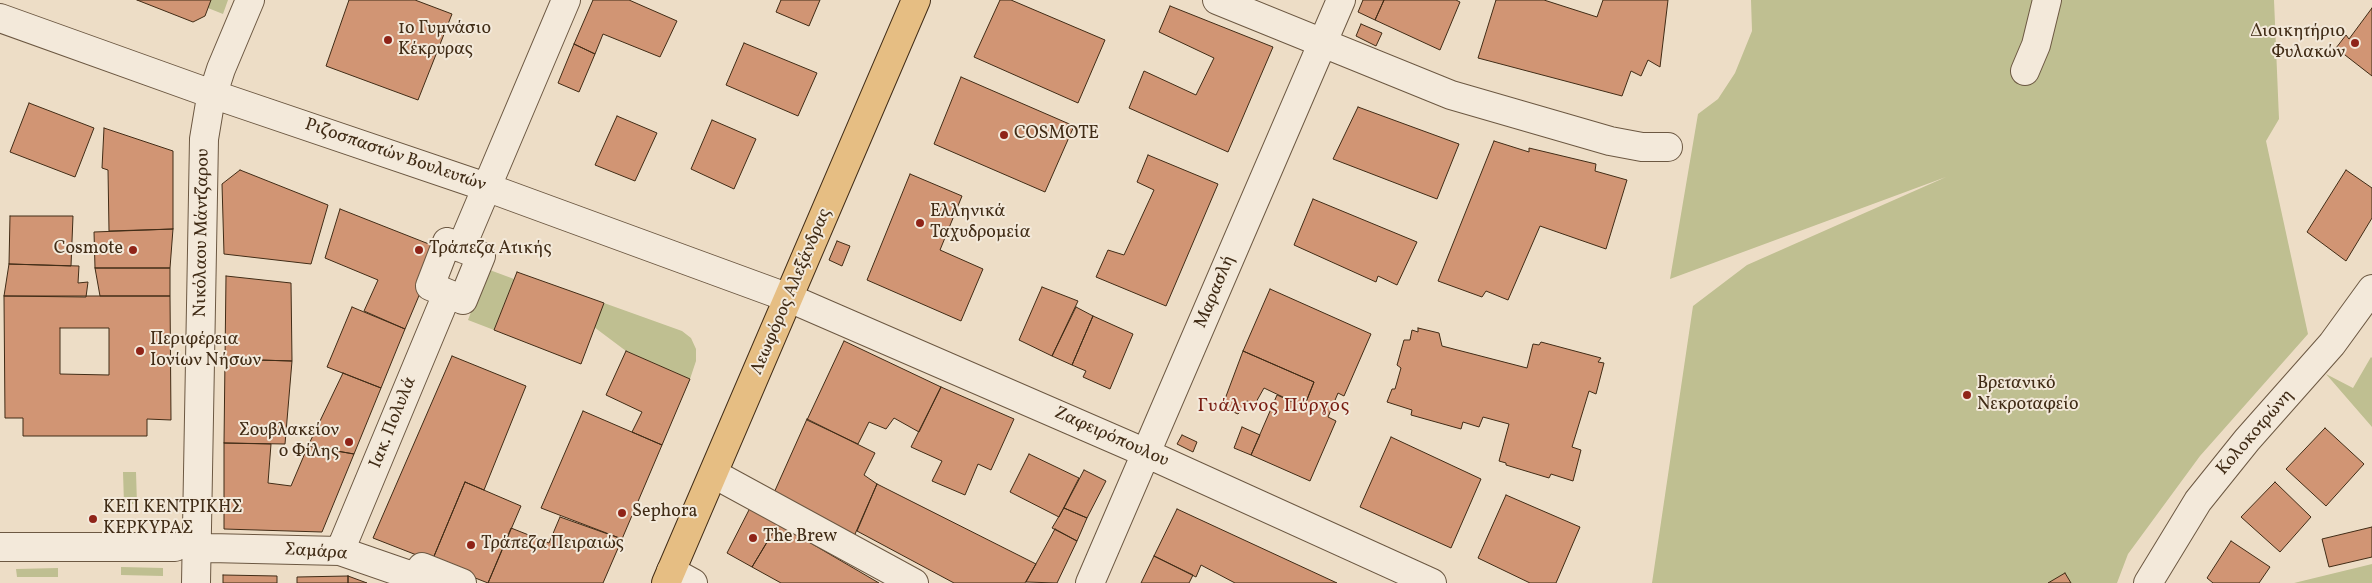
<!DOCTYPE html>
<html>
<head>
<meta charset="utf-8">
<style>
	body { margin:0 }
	canvas { display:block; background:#edddc6 }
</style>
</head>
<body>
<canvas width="2372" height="583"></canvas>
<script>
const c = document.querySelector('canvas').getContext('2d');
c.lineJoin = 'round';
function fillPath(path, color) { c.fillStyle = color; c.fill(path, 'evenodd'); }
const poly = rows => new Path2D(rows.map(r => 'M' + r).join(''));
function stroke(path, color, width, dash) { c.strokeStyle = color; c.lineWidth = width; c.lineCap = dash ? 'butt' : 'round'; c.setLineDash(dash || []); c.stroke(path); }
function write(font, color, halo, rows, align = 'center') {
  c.font = font + ' Vollkorn,serif'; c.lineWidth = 4; c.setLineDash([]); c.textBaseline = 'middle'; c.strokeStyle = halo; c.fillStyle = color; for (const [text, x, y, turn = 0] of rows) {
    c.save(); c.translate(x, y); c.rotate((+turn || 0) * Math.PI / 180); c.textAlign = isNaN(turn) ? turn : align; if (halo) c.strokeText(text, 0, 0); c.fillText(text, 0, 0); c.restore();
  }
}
fillPath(poly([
	[211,0,228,0,223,14,208,8],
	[1751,0,2274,0,2279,119,2266,141,2308,334,2200,456,2128,554,2117,583,1652,583,1693,306,1747,265,1946,177,1670,279,1698,114,1718,99,1735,73,1752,31],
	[487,269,514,279,494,330,468,320],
	[604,303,682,331,691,338,696,349,696,361,690,379,626,351,594,327],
	[2371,357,2372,358,2372,427,2326,374,2353,388],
	[123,472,136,472,137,504,124,504],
	[2372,564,2372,583,2294,583],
	[121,567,163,568,163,576,121,575],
	[58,568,58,577,17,577,16,569]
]), '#bfbf91');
const building = poly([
	[137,0,211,0,205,16,193,22,137,0],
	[349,0,415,0,452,14,418,100,326,66,349,0],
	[593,0,629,0,677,21,660,57,603,34,595,54,574,44,593,0],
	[781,0,820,0,809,26,776,12,781,0],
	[1000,0,1011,0,1105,40,1078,103,974,57,1000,0],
	[1363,0,1384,0,1375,20,1358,12,1363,0],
	[1384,0,1456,0,1460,2,1440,50,1375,20,1384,0],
	[1496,0,1544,0,1597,17,1603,0,1668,0,1660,67,1648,60,1641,76,1631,71,1622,96,1478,58,1496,0],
	[1170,6,1273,47,1228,152,1129,108,1144,71,1196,95,1214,58,1159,32,1170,6],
	[2372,8,2372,76,2336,48,2346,35,2349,39,2372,8],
	[1361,24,1382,33,1376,46,1356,36,1361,24],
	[744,43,817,73,798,116,726,85,744,43],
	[574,44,595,54,579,92,558,83,574,44],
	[961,77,1074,126,1045,192,934,144,961,77],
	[29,103,94,128,75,177,10,152,29,103],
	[1358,107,1459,144,1437,199,1333,159,1358,107],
	[617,116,657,133,635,181,595,165,617,116],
	[712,120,756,139,734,189,691,169,712,120],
	[104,128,173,151,173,229,109,231,108,170,102,168,104,128],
	[1494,141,1529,152,1529,148,1596,164,1595,171,1627,180,1606,249,1540,226,1508,300,1486,291,1482,297,1438,281,1494,141],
	[1148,155,1218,184,1166,306,1096,277,1108,250,1124,255,1154,190,1137,182,1148,155],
	[240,170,328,205,311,264,224,254,222,184,240,170],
	[2346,170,2372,188,2372,218,2346,261,2307,232,2346,170],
	[910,174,962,196,940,250,983,269,961,321,867,280,910,174],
	[1313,199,1417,242,1397,285,1378,276,1376,282,1294,245,1313,199],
	[340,209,439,248,405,329,364,311,378,280,325,258,340,209],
	[10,216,73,216,71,266,9,264,10,216],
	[173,229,170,268,95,268,94,232,173,229],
	[837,241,850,246,842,266,829,260,837,241],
	[9,264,79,266,78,283,88,282,86,297,4,296,9,264],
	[95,268,170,268,170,296,100,296,95,268],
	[517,272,604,303,581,364,494,330,517,272],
	[226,276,291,283,292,361,225,359,226,276],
	[1042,287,1078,301,1052,356,1019,340,1042,287],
	[1270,289,1371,334,1344,396,1338,393,1328,417,1336,421,1310,481,1251,455,1277,395,1304,407,1314,382,1243,351,1270,289],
	[4,296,170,296,171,420,147,419,147,436,23,436,23,418,5,418,4,296],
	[60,328,109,328,109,375,60,374,60,328],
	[352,307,405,329,381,388,327,367,352,307],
	[1076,307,1093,316,1072,365,1052,356,1076,307],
	[1093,316,1133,334,1110,389,1083,377,1086,371,1072,365,1093,316],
	[1418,328,1439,333,1442,346,1527,368,1533,344,1539,345,1541,342,1601,358,1598,362,1604,363,1596,394,1589,391,1572,447,1581,450,1573,481,1551,474,1549,478,1506,465,1506,463,1499,461,1509,424,1483,417,1479,427,1463,422,1461,429,1411,415,1412,410,1387,402,1392,389,1395,389,1401,368,1397,365,1404,340,1410,340,1412,330,1418,332,1418,328],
	[844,341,941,387,919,432,894,418,886,429,869,422,858,444,807,420,844,341],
	[626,351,690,379,662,445,632,432,642,412,606,395,626,351],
	[1243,351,1314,382,1304,407,1264,388,1255,404,1247,401,1238,414,1222,407,1243,351],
	[452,356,526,386,484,490,465,482,432,561,373,538,452,356],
	[225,359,292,361,285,444,224,443,225,359],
	[343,373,381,388,354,454,308,446,343,373],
	[941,387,1014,419,991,470,978,464,965,495,932,481,942,461,911,447,941,387],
	[583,411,662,445,622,539,541,508,583,411],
	[807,419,875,453,864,475,877,484,852,541,773,495,807,419],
	[1242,427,1260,435,1251,455,1234,448,1242,427],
	[2325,428,2364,464,2326,506,2286,469,2325,428],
	[1182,435,1197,442,1193,452,1177,444,1182,435],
	[1391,437,1481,479,1451,548,1360,507,1391,437],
	[224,443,271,444,268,483,291,486,308,446,354,454,322,532,224,529,224,443],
	[1029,454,1079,478,1059,517,1010,492,1029,454],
	[1084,470,1106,481,1087,518,1064,508,1084,470],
	[465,482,521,506,488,583,432,561,465,482],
	[2275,482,2311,517,2280,552,2241,517,2275,482],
	[877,484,1036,564,1025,583,954,583,857,531,877,484],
	[1506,495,1580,527,1556,583,1530,583,1478,558,1506,495],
	[750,508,778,524,752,567,727,553,750,508],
	[1064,508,1087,518,1077,541,1052,528,1064,508],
	[1177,509,1337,583,1235,583,1201,565,1196,577,1154,556,1177,509],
	[560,517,622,539,603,583,488,583,511,528,549,543,560,517],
	[778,524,879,583,781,583,752,567,778,524],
	[2372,527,2372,557,2329,567,2322,539,2372,527],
	[1055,529,1077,541,1057,583,1026,582,1055,529],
	[2231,541,2270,567,2259,583,2213,583,2207,578,2231,541],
	[1154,556,1193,575,1189,583,1141,583,1154,556],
	[2065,573,2071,583,2048,583,2065,573],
	[223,575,277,576,277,583,223,583,223,575],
	[348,576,367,583,348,583,348,576],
	[348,576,348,583,297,583,297,577,348,576]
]);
fillPath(building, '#d19574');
stroke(building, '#412c16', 1);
const minor = poly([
	[1217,0,1451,95,1610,141,1642,147,1668,147],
	[0,18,212,94,486,187,789,298,1130,446,1432,583],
	[2025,71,2036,45,2047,0],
	[447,242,481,256,463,300,430,286,447,242],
	[461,248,566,0],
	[714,474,914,583],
	[0,547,175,547],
	[210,548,340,551,418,578],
	[340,551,447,294],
	[671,571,693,583],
	[196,583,204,139,210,103,221,69,250,0],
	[416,583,422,567,462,583],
	[1090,583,1341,0],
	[2148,583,2198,501,2247,440,2332,344,2372,289]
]);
const major = poly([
	[666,583,916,0]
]);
stroke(minor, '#6c5842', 30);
stroke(major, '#412c16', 30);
stroke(minor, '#f3e9da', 28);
stroke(major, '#e6be83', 28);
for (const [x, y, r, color] of [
	[388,40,5,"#8f2418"],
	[2355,43,5,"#8f2418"],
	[1004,135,5,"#8f2418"],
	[920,223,5,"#8f2418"],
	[133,250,5,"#8f2418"],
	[419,250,5,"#8f2418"],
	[140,351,5,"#8f2418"],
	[1967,395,5,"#8f2418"],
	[349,442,5,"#8f2418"],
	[622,513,5,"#8f2418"],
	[93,519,5,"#8f2418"],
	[753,538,5,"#8f2418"],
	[471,545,5,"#8f2418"]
]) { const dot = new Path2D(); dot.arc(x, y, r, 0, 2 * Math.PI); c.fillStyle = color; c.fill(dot); stroke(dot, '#f3e9da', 2); }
write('18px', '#412c16', '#f3e9da', [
	["1ο Γυμνάσιο",398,30],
	["Κέκρυρας",398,51],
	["Διοικητήριο",2345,33,"right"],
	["Φυλακών",2345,54,"right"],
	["COSMOTE",1014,135],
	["Ελληνικά",930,213],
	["Ταχυδρομεία",930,234],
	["Cosmote",123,250,"right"],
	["Τράπεζα Ατικής",429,250],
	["Περιφέρεια",150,341],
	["Ιονίων Νήσων",150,362],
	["Βρετανικό",1977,385],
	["Νεκροταφείο",1977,406],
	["Σουβλακείον",339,432,"right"],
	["ο Φίλης",339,453,"right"],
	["ΚΕΠ ΚΕΝΤΡΙΚΗΣ",103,509],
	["ΚΕΡΚΥΡΑΣ",103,530],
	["Sephora",632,513],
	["The Brew",763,538],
	["Τράπεζα Πειραιώς",481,545]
], 'left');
write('18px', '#412c16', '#f3e9da', [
	["Ριζοσπαστών Βουλευτών",395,156,19],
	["Νικόλαου Μάντζαρου",203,233,-89],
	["Λεωφόρος Αλεξάνδρας",792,292,-67],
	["Μαρασλή",1216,292,-67],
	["Ιακ. Πολυλά",394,423,-68],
	["Κολοκοτρώνη",2256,433,-49],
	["Ζαφειρόπουλου",1111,438,24],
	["Σαμάρα",316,553,4]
]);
c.letterSpacing = '1px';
write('19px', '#7a1f14', '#f3e9da', [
	["Γυάλινος Πύργος",1274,408]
]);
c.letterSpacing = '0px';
</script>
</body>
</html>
